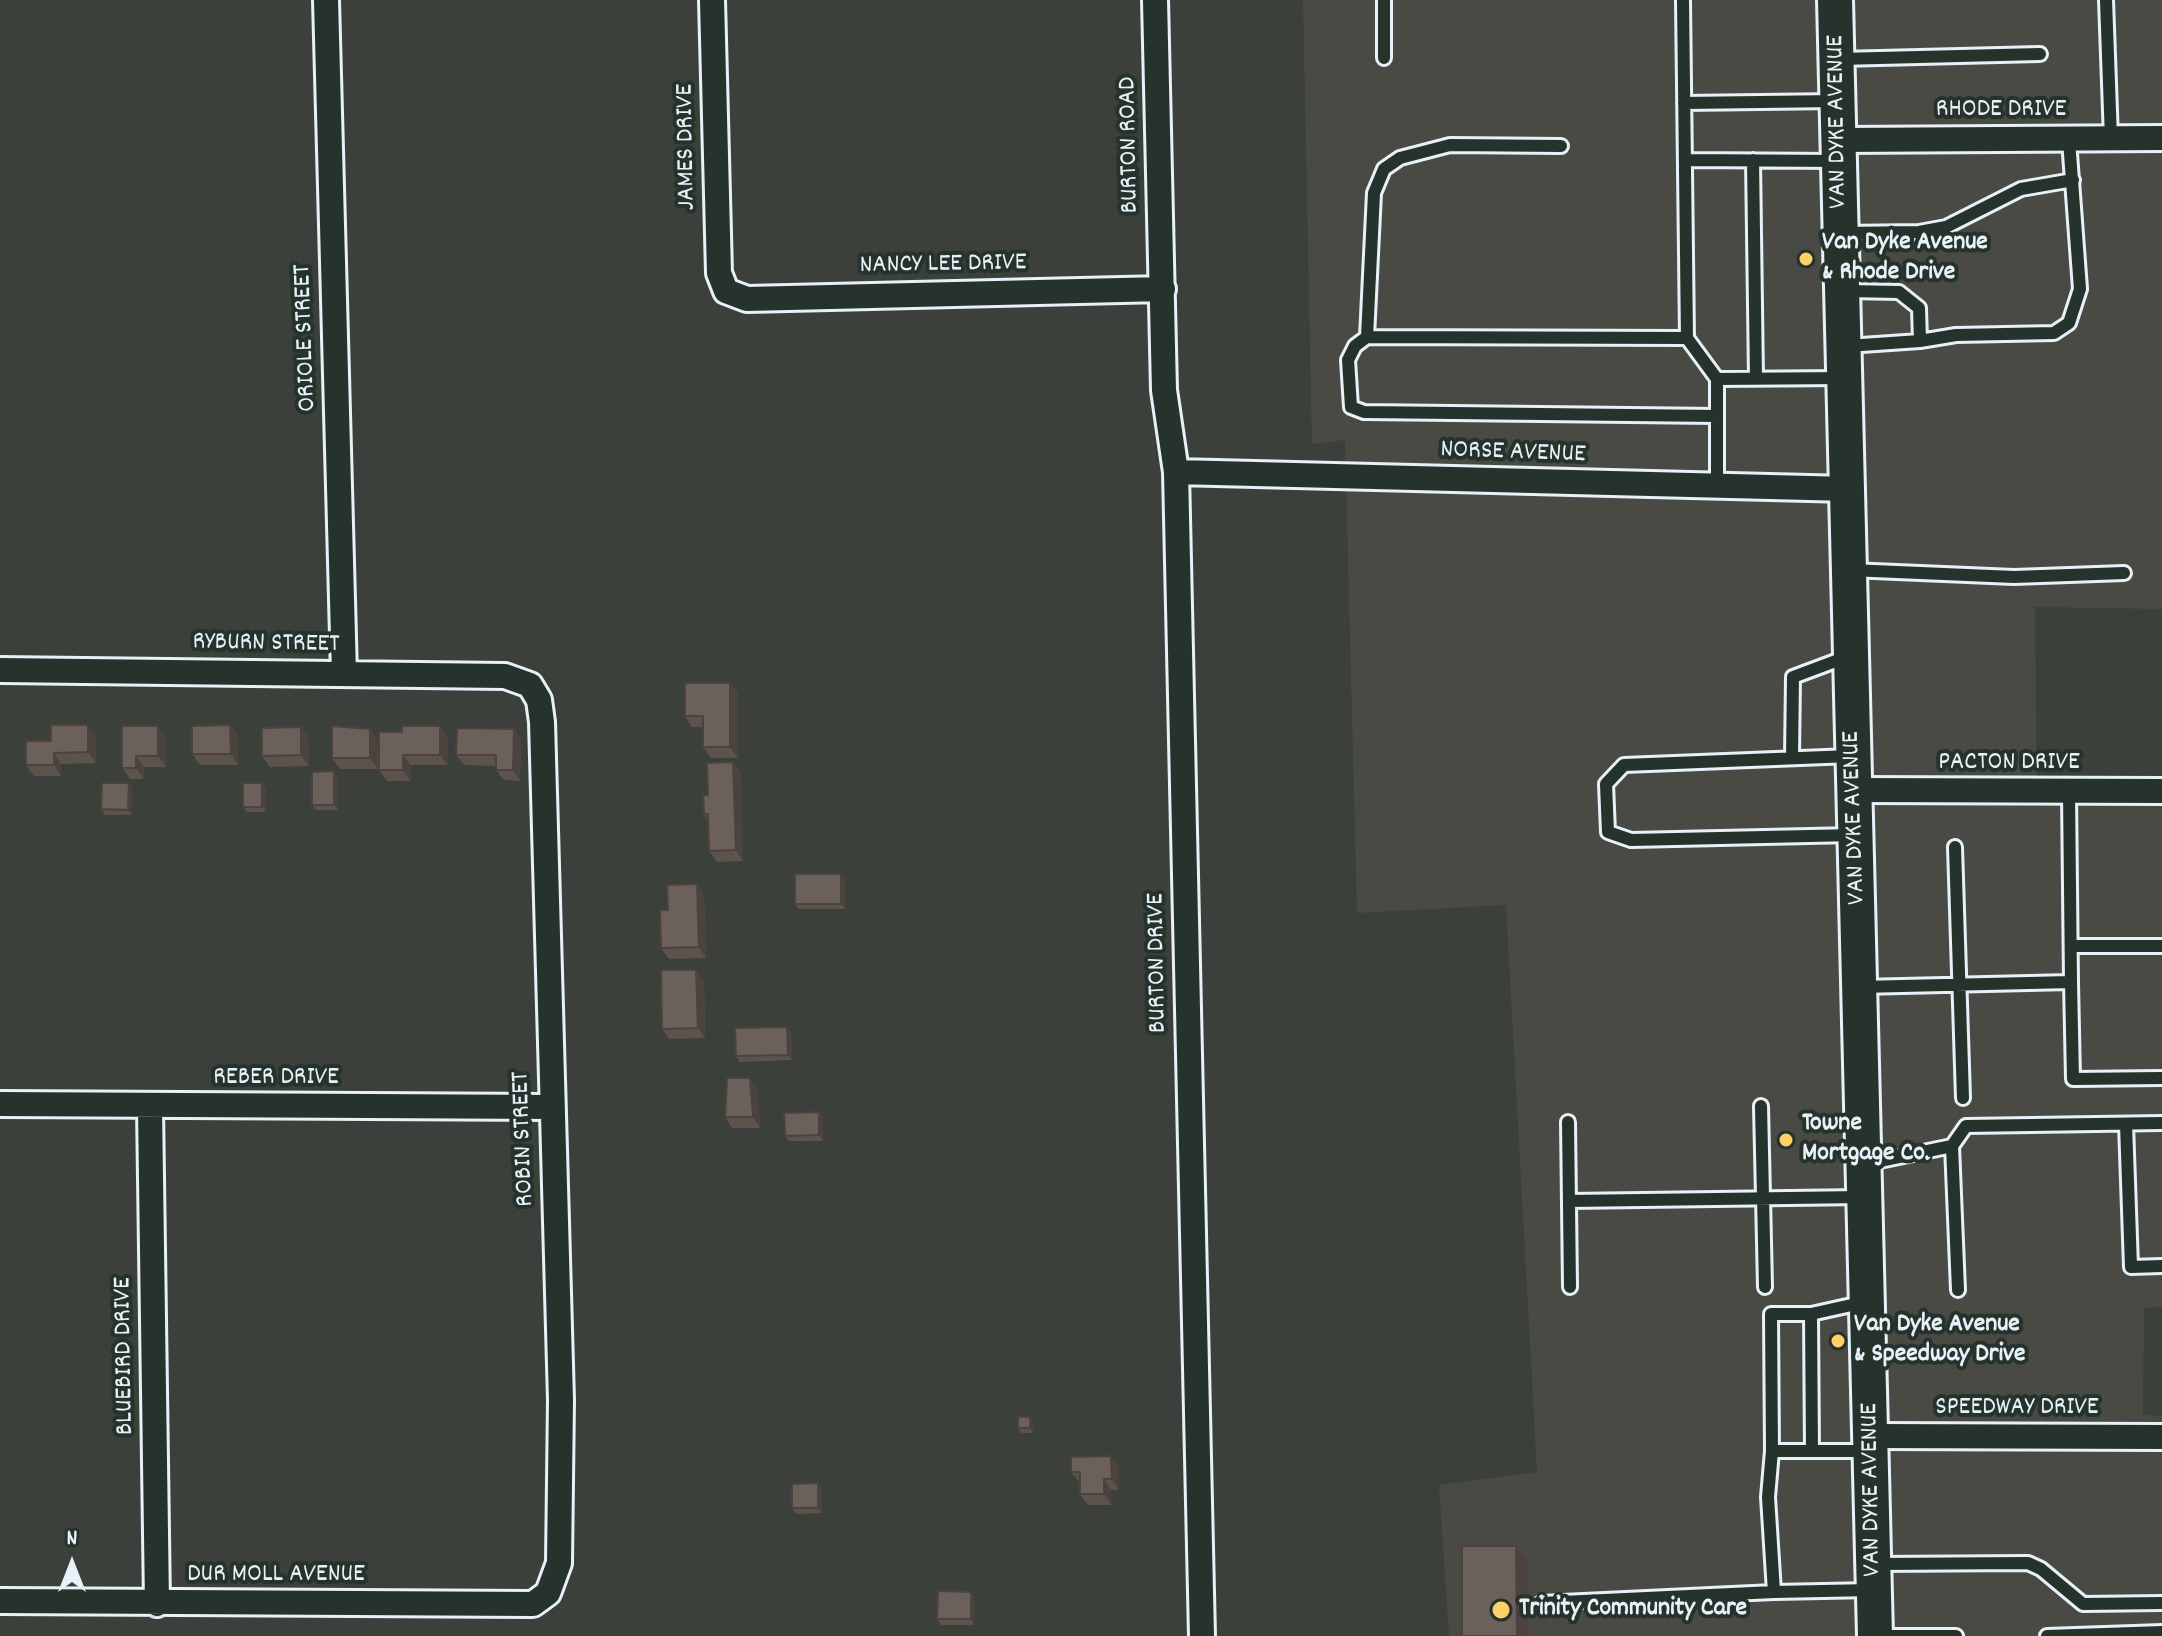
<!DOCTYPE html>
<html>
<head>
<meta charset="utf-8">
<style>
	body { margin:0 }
	#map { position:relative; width:2162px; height:1636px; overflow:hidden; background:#3b403a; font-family:Dekko,sans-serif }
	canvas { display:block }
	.north { position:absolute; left:32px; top:1524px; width:80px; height:80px; -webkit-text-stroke:6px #26332d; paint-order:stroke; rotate:0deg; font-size:22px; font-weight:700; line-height:32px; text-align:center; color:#e8f1f8 }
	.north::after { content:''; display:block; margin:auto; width:28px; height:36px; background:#e8f1f8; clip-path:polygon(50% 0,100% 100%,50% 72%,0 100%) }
</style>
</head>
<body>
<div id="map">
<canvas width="2162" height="1636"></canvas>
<div class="north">N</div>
</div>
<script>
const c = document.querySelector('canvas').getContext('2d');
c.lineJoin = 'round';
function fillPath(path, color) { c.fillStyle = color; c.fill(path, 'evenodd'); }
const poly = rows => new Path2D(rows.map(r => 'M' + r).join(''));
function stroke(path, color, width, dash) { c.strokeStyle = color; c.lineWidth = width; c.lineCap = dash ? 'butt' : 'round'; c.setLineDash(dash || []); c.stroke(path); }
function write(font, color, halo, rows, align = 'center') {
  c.font = font + ' Dekko,sans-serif'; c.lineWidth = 8; c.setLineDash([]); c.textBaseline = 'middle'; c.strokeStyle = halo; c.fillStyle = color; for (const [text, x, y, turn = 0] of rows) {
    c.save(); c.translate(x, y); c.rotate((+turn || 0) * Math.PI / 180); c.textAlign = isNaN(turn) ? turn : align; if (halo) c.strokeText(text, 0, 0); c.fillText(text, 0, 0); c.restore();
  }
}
fillPath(poly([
	[1303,0,2162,0,2162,609,2035,607,2037,793,2162,791,2162,1307,2144,1308,2143,1415,2162,1416,2162,1636,1449,1636,1439,1485,1537,1472,1506,905,1357,913,1345,440,1312,444]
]), '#4a4a44');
const service = poly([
	[1683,0,1687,338,1717,379],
	[2106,0,2111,139],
	[1384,58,1384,0],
	[1839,59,2040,54],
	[1684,103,1837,101],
	[1561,146,1450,145,1400,158,1384,169,1374,193,1367,337,1687,338],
	[1685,160,1838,161],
	[1753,160,1756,378],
	[1843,233,1919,232,1946,227,2021,189,2073,180],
	[1846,291,1899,292,1919,308,1920,341,1847,346],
	[1367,337,1355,346,1348,360,1351,407,1364,412,1717,416],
	[1920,341,1956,335,2054,333,2069,323,2080,289,2069,140],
	[1717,489,1717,379,1844,378],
	[1850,570,2014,577,2124,573],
	[1851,756,1624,765,1606,784,1608,832,1631,840,1854,835],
	[1792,758,1793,677,1849,656],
	[1955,847,1963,1098],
	[2071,946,2162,946],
	[2071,982,2073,1079,2162,1078],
	[1860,987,2071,982,2069,793],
	[1761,1106,1765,1287],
	[1568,1122,1570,1287],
	[2126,1124,2131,1267,2162,1266],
	[1952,1146,1958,1290],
	[1865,1164,1952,1146,1966,1126,2162,1123],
	[1569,1201,1862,1197],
	[1772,1451,1771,1314,1811,1314],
	[1812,1451,1811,1314,1865,1302],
	[1866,1451,1772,1451,1768,1497,1774,1592,1872,1590],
	[1876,1564,2028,1563,2041,1569,2083,1604,2162,1603],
	[1541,1603,1774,1592],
	[1879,1636,1956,1636],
	[2047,1636,2162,1632]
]);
const minor = poly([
	[326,0,344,674],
	[712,0,719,273,726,291,747,299,1163,289],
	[1155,0,1164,390,1176,472,1202,1636],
	[1840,140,2162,138],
	[1176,472,1849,489],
	[0,670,505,676,530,685,539,700,542,722,561,1400,559,1563,548,1593,533,1604,0,1601],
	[1856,790,2162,791],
	[0,1104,552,1107],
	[150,1107,157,1604],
	[1872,1436,2162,1437]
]);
const secondary = poly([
	[1835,0,1875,1636]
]);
stroke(service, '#e8f1f8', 18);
stroke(minor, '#e8f1f8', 30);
stroke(secondary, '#e8f1f8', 40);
stroke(service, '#26332d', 12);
stroke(minor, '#26332d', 24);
stroke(secondary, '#26332d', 34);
fillPath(poly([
	[730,683,738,694,738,758,711,758,703,747,703,727,692,727,685,716],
	[230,725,238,736,238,765,200,765,192,754],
	[122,726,166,737,166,767,144,767,144,779,130,779,122,768],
	[440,726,448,737,448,765,411,765,411,781,387,781,379,770,402,732],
	[301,727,308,738,309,766,270,767,262,756],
	[514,729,521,739,520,781,504,780,496,770,496,766,464,765,456,755],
	[96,736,96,763,61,764,61,776,34,776,26,765,51,741],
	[377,739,378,769,340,769,332,758],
	[733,762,741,773,743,861,717,862,709,851,708,821,704,814,708,795],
	[334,771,338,777,338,810,316,810,312,805],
	[132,788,132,815,105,815,101,809],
	[266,788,266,812,247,812,243,807],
	[841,874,845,880,845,909,799,909,795,904],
	[704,895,706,958,669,959,661,948],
	[704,980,705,1038,669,1039,662,1029],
	[787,1027,791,1032,792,1060,740,1062,736,1056],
	[750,1078,757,1088,760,1128,732,1128,725,1117],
	[819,1112,823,1117,823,1141,789,1141,785,1136],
	[1030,1417,1033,1423,1033,1433,1022,1433,1018,1428],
	[1111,1456,1119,1467,1119,1490,1111,1490,1111,1505,1088,1505,1080,1494,1080,1483,1071,1472],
	[818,1483,822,1489,822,1513,796,1514,792,1508],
	[974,1597,974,1625,941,1625,937,1619]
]), '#5d534d');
fillPath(poly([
	[730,683,738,694,738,758,730,747],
	[88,725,96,736,96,763,88,752],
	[230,725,238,736,238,765,231,754],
	[158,726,166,737,166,767,158,756],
	[440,726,448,737,448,765,440,755],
	[301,727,308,738,309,766,301,755],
	[370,729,377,739,378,769,370,758],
	[514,729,521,739,520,781,513,770],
	[54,753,61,764,61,776,54,765],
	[403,755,411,765,411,781,403,770],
	[136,756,144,767,144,779,136,768],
	[733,762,741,773,743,861,736,850],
	[334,771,338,777,338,810,334,805],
	[129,783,132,788,132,815,128,810],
	[262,783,266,788,266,812,262,807],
	[841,874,845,880,845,909,841,904],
	[697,884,704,895,706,958,699,947],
	[696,970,704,980,705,1038,698,1028],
	[787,1027,791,1032,792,1060,788,1055],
	[750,1078,757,1088,760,1128,753,1117],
	[819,1112,823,1117,823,1141,819,1135],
	[1030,1417,1033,1423,1033,1433,1030,1428],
	[1111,1456,1119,1467,1119,1490,1112,1479],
	[1104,1479,1111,1490,1111,1505,1104,1494],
	[818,1483,822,1489,822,1513,818,1508],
	[1516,1546,1528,1562,1528,1636,1517,1636],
	[971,1592,974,1597,974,1625,971,1619]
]), '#4c433f');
const building = poly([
	[685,683,730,683,730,747,703,747,703,716,685,716,685,683],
	[51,725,88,725,88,752,54,753,54,765,26,765,26,741,51,741,51,725],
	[230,725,231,754,192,754,192,726,230,725],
	[122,726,158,726,158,756,136,756,136,768,122,768,122,726],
	[332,726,370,729,370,758,332,758,332,726],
	[402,726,440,726,440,755,403,755,403,770,379,770,379,732,402,732,402,726],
	[301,727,301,755,262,756,262,728,301,727],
	[457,728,514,729,513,770,496,770,496,755,456,755,457,728],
	[733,762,736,850,709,851,708,814,704,814,703,795,708,795,707,763,733,762],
	[334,771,334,805,312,805,312,772,334,771],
	[102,783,129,783,128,810,101,809,102,783],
	[243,783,262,783,262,807,243,807,243,783],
	[795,874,841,874,841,904,795,904,795,874],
	[697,884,699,947,661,948,660,910,668,910,667,885,697,884],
	[661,970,696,970,698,1028,662,1029,661,970],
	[787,1027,788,1055,736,1056,735,1028,787,1027],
	[727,1078,750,1078,753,1117,725,1117,727,1078],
	[819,1112,819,1135,785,1136,784,1113,819,1112],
	[1018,1417,1030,1417,1030,1428,1018,1428,1018,1417],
	[1111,1456,1112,1479,1104,1479,1104,1494,1080,1494,1080,1472,1071,1472,1071,1457,1111,1456],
	[818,1483,818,1508,792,1508,792,1484,818,1483],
	[1462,1546,1516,1546,1517,1636,1462,1636,1462,1546],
	[938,1591,971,1592,971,1619,937,1619,938,1591]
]);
fillPath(building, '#6c605a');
stroke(building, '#4c433f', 2);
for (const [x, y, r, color] of [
	[1806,259,8,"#ffd166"],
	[1786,1140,8,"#ffd166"],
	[1838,1341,8,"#ffd166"],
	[1501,1610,10,"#ffd166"]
]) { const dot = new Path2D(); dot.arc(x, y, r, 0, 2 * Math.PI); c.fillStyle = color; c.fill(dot); stroke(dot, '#26332d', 3); }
write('26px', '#e8f1f8', '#26332d', [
	["RHODE DRIVE",2001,111],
	["VAN DYKE AVENUE",1839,122,-91],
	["BURTON ROAD",1131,145,-91],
	["JAMES DRIVE",688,147,-91],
	["NANCY LEE DRIVE",943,266,-1],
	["ORIOLE STREET",307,338,-92],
	["NORSE AVENUE",1513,454,2],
	["RYBURN STREET",266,645,1],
	["PACTON DRIVE",2009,764],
	["VAN DYKE AVENUE",1856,818,-92],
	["BURTON DRIVE",1159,963,-91],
	["REBER DRIVE",276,1079],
	["ROBIN STREET",525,1139,-92],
	["BLUEBIRD DRIVE",126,1356,-91],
	["SPEEDWAY DRIVE",2017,1409],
	["VAN DYKE AVENUE",1873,1490,-91],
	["DUR MOLL AVENUE",276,1576]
]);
write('bold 26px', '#e8f1f8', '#26332d', [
	["Van Dyke Avenue",1822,244],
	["& Rhode Drive",1822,274],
	["Towne",1802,1125],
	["Mortgage Co.",1802,1155],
	["Van Dyke Avenue",1854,1326],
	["& Speedway Drive",1854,1356],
	["Trinity Community Care",1519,1610]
], 'left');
</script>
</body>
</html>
